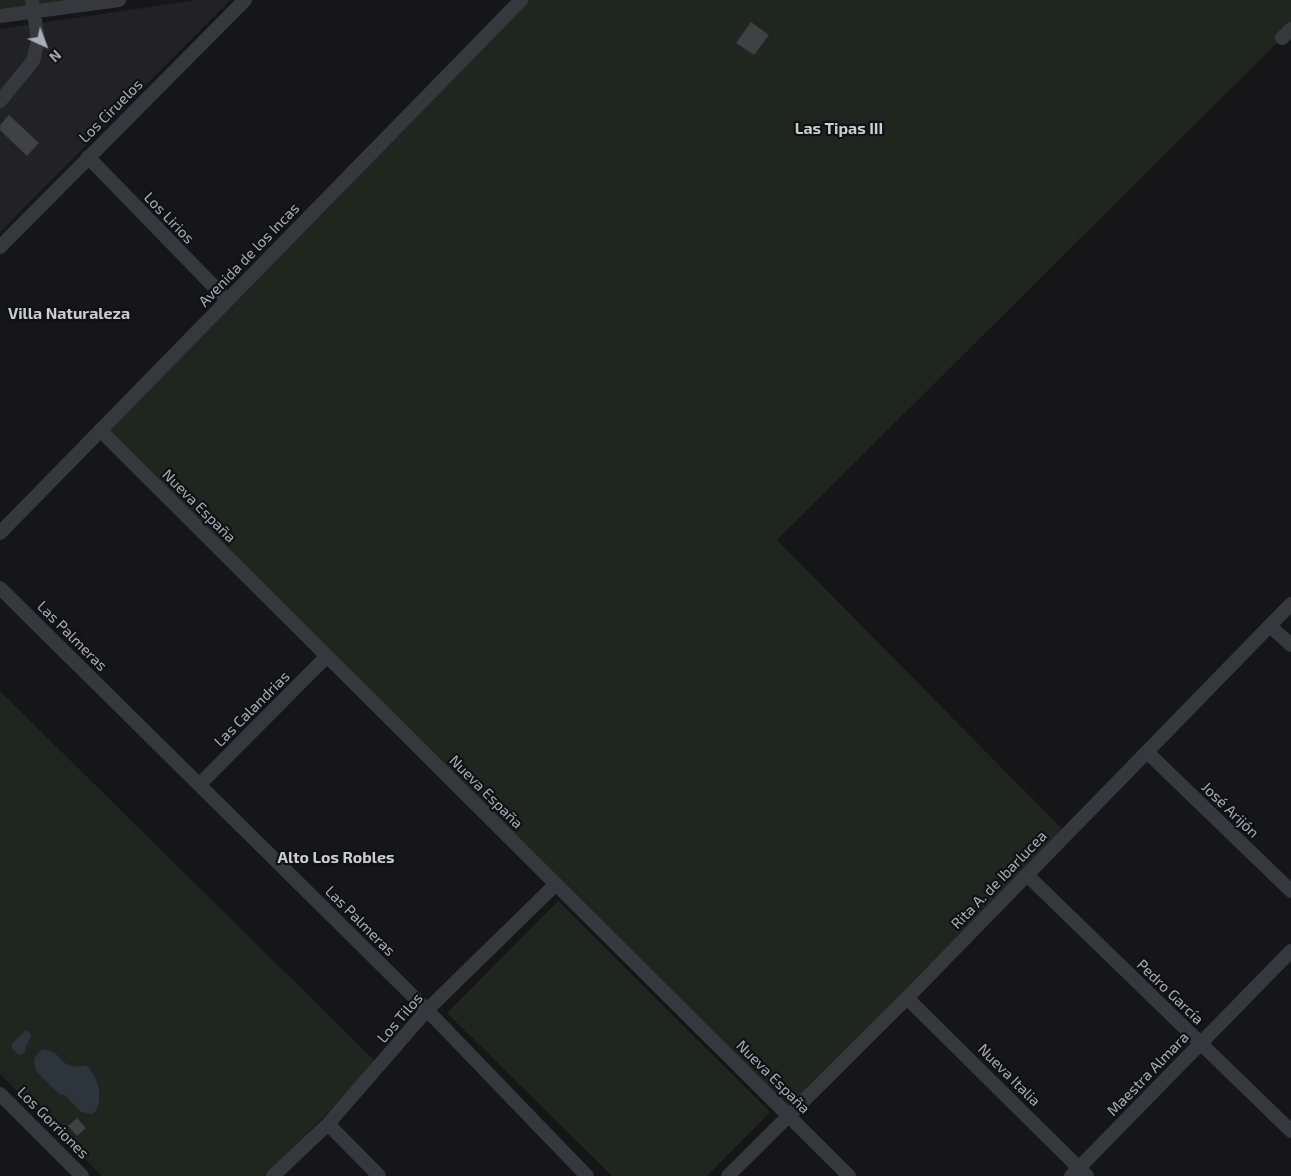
<!DOCTYPE html>
<html>
<head>
<meta charset="utf-8">
<style>
	body { margin:0 }
	#map { position:relative; width:1291px; height:1176px; overflow:hidden; background:#161618; font-family:"Exo 2",sans-serif }
	canvas { display:block }
	.north { position:absolute; left:20px; top:20px; width:50px; height:50px; -webkit-text-stroke:4px #111113; paint-order:stroke; rotate:137deg; font-size:14px; font-weight:700; line-height:20px; text-align:center; color:#a8adb8 }
	.north::after { content:''; display:block; margin:auto; width:18px; height:22px; background:#a8adb8; clip-path:polygon(50% 0,100% 100%,50% 72%,0 100%) }
</style>
</head>
<body>
<div id="map">
<canvas width="1291" height="1176"></canvas>
<div class="north">N</div>
</div>
<script>
const c = document.querySelector('canvas').getContext('2d');
c.lineJoin = 'round';
function fillPath(path, color) { c.fillStyle = color; c.fill(path, 'evenodd'); }
const poly = rows => new Path2D(rows.map(r => 'M' + r).join(''));
function stroke(path, color, width, dash) { c.strokeStyle = color; c.lineWidth = width; c.lineCap = dash ? 'butt' : 'round'; c.setLineDash(dash || []); c.stroke(path); }
function write(font, color, halo, rows, align = 'center') {
  c.font = font + ' "Exo 2",sans-serif'; c.lineWidth = 4.5; c.setLineDash([]); c.textBaseline = 'middle'; c.strokeStyle = halo; c.fillStyle = color; for (const [text, x, y, turn = 0] of rows) {
    c.save(); c.translate(x, y); c.rotate((+turn || 0) * Math.PI / 180); c.textAlign = isNaN(turn) ? turn : align; if (halo) c.strokeText(text, 0, 0); c.fillText(text, 0, 0); c.restore();
  }
}
fillPath(poly([
	[196,0,230,0,0,232,0,29]
]), '#222225');
fillPath(poly([
	[0,0,119,0,0,16],
	[521,0,1291,0,1291,29,777,540,1067,834,789,1115,100,430],
	[0,691,377,1063,265,1176,102,1176,0,1074],
	[558,901,770,1112,707,1176,612,1176,447,1013]
]), '#1e261f');
fillPath(poly([
	[26,1030,31,1034,31,1037,26,1046,25,1052,21,1055,18,1054,12,1049,12,1044],
	[46,1049,55,1053,66,1064,77,1067,86,1065,90,1069,95,1077,99,1088,99,1103,95,1112,91,1114,81,1112,65,1095,60,1095,37,1072,34,1063,35,1057,41,1050]
]), '#2c353c');
const building = poly([
	[751,22,769,35,754,55,736,43,751,22],
	[9,115,39,143,27,156,0,130,0,125,9,115],
	[77,1118,86,1128,77,1136,68,1126,77,1118]
]);
fillPath(building, '#404145');
stroke(building, '#303034', 1);
stroke(poly([
	[0,16,119,0],
	[1282,38,1291,29],
	[0,101,33,61,38,40,32,0],
	[88,157,227,300],
	[0,247,245,0],
	[100,430,849,1176],
	[0,533,521,0],
	[0,588,427,1010,587,1176],
	[1270,626,1291,645],
	[1147,752,1291,891],
	[200,784,327,656],
	[1027,875,1291,1131],
	[907,998,1087,1176],
	[0,1094,82,1176],
	[328,1124,379,1176],
	[273,1176,328,1124,427,1010,556,884],
	[728,1176,907,998,1291,604],
	[1071,1176,1291,951]
]), '#37383d', 14);
write('15px', '#a8adb8', '#111113', [
	["Los Ciruelos",111,111,-45],
	["Los Lirios",169,218,46],
	["Avenida de los Incas",249,255,-46],
	["Nueva España",199,506,45],
	["Las Palmeras",72,636,45],
	["Las Calandrias",252,709,-45],
	["Nueva España",486,792,45],
	["José Arijón",1230,810,44],
	["Rita A. de Ibarlucea",999,880,-46],
	["Las Palmeras",360,921,45],
	["Pedro García",1170,992,44],
	["Los Tilos",400,1018,-49],
	["Maestra Almara",1148,1074,-46],
	["Nueva Italia",1009,1075,45],
	["Nueva España",773,1077,45],
	["Los Gorriones",53,1123,45]
]);
write('bold 16px', '#c9ccd4', '#111113', [
	["Las Tipas III",839,129],
	["Villa Naturaleza",69,314],
	["Alto Los Robles",336,858]
]);
</script>
</body>
</html>
